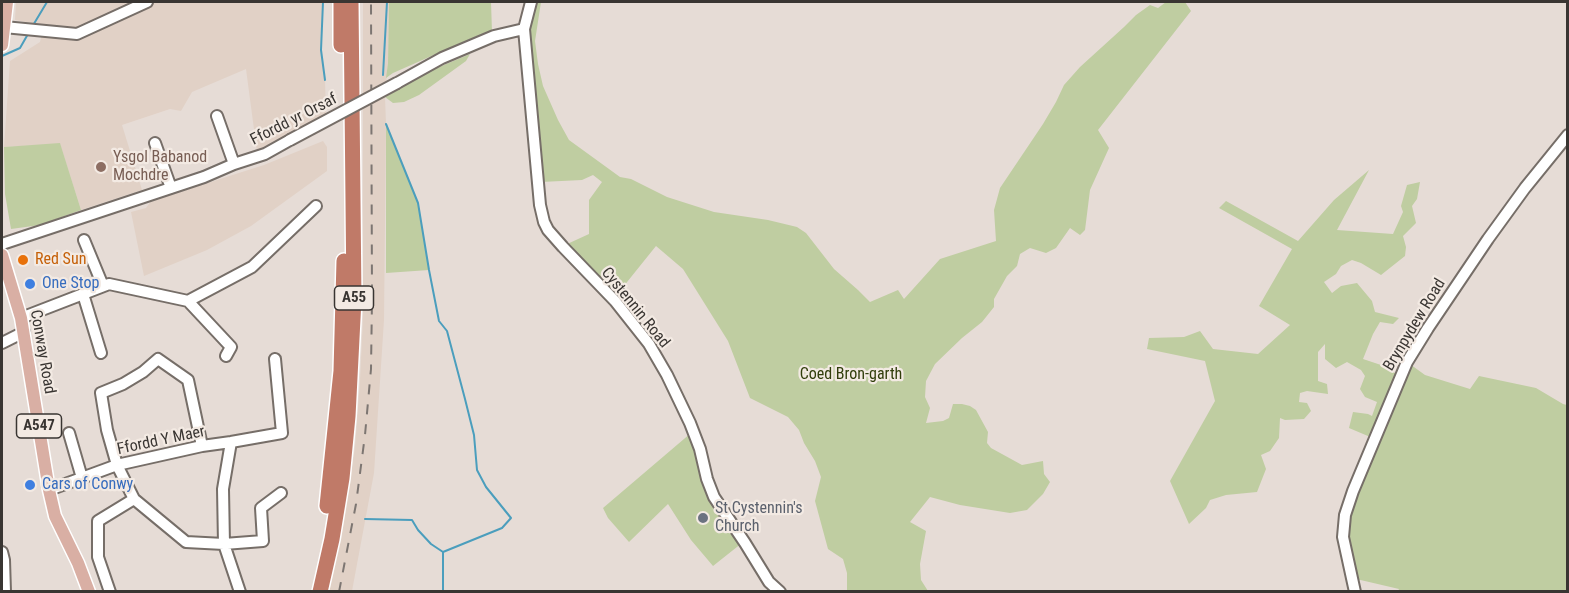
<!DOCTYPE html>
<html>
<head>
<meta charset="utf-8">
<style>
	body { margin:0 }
	#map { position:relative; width:1569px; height:593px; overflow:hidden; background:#e6dcd6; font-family:"Roboto Condensed",sans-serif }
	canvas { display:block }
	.frame { position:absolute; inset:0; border:3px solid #393532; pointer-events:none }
</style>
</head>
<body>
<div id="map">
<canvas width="1569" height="593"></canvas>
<div class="frame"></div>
</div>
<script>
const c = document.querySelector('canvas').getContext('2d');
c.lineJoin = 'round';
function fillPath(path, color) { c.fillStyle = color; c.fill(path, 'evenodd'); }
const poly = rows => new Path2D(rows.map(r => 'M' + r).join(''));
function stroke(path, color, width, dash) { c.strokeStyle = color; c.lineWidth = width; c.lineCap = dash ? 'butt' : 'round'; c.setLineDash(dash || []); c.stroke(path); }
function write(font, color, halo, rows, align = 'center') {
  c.font = font + ' "Roboto Condensed",sans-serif'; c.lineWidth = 4.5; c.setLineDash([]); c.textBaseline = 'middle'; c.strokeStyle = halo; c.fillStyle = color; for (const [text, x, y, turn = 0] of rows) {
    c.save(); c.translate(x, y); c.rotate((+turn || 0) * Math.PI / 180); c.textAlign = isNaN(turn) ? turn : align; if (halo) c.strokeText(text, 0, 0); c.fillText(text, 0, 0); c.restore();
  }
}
fillPath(poly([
	[16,2,323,2,321,50,325,80,326,115,257,152,246,69,192,92,181,111,170,109,122,125,142,190,81,210,60,144,4,147,10,61,40,42,44,25,15,20],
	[363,2,389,2,388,63,385,97,386,124,384,320,374,473,352,591,329,592,343,524,355,447,360,381,363,318],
	[323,141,327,147,327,171,251,226,207,250,144,276,131,212,146,208,151,201,264,165]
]), '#e1d1c6');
fillPath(poly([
	[389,2,491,2,492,32,484,33,445,50,393,73,386,78,388,63],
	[534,2,541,2,535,41,538,64,543,86,558,120,569,140,620,177,631,179,667,197,714,212,768,220,797,227,806,233,834,269,858,290,870,302,898,290,904,299,940,259,996,241,994,210,1000,188,1043,124,1056,102,1064,85,1080,67,1124,27,1136,15,1150,5,1158,8,1166,2,1185,2,1191,11,1098,130,1109,148,1090,190,1085,230,1080,235,1070,228,1056,248,1046,253,1030,248,1020,254,1017,266,1007,276,994,299,994,307,982,322,962,338,935,364,926,381,925,397,930,408,926,423,943,421,949,418,953,404,962,404,970,406,976,410,988,432,987,443,991,448,1022,465,1043,461,1044,474,1050,482,1043,494,1027,510,1010,513,960,505,930,497,910,522,926,531,920,564,921,580,928,591,847,591,847,573,843,559,828,549,815,501,821,477,815,461,804,443,799,430,788,417,750,398,728,341,683,269,656,246,615,297,565,245,589,234,589,200,602,182,593,175,582,180,541,182,528,25],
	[470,54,466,61,419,95,404,102,393,103,385,97,432,70],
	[386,124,418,203,429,270,386,273],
	[60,143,81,210,40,225,11,229,5,194,4,147],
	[1369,170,1337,230,1393,234,1403,212,1401,206,1407,185,1420,182,1417,199,1412,206,1416,223,1403,236,1406,247,1405,256,1381,275,1361,263,1352,260,1341,266,1336,274,1324,282,1332,293,1341,286,1357,283,1372,301,1375,312,1399,318,1393,324,1380,322,1373,334,1363,359,1384,366,1401,377,1407,362,1425,375,1470,389,1479,376,1536,388,1563,404,1567,405,1567,591,1398,591,1399,589,1352,578,1343,537,1375,439,1349,428,1353,412,1368,414,1372,416,1377,402,1365,397,1360,389,1365,376,1361,370,1347,362,1336,368,1325,359,1325,344,1318,352,1318,381,1327,384,1328,394,1307,391,1300,393,1299,402,1307,403,1311,411,1304,419,1285,420,1280,418,1279,438,1270,451,1261,455,1266,469,1257,492,1226,495,1210,500,1206,508,1189,524,1170,481,1215,401,1205,361,1147,349,1149,338,1184,337,1200,331,1213,349,1258,354,1290,325,1259,306,1292,249,1219,208,1226,201,1298,241,1334,200],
	[691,433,697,450,742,543,713,566,691,540,668,504,629,542,608,518,603,508]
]), '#bfcda1');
stroke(poly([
	[323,2,321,50,325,80],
	[32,27,47,2],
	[2,56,20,48,28,34],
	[383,75,387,2],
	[386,124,418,203,429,270,439,321,447,331,465,399,474,435,477,470,486,487,511,518,502,528,443,552,443,592],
	[365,519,412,520,418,530,431,544,443,552]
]), '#4b9ebd', 2);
const minor = poly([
	[531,2,524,29,540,205,544,222,548,230,563,247,615,301,649,344,667,375,690,423,700,449,707,479,714,497,745,543,769,582,780,592],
	[4,27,77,34,147,2],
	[397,83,442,58,494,36,524,29],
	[217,116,234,164],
	[155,143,171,188],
	[84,240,103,286],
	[2,244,204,177,234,164,265,154,290,140],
	[83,294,101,353],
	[188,301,231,347,226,356],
	[21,318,109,284,188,301,252,267,316,206],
	[2,343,24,332],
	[69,433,82,478],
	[231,442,223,489,224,544,240,592],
	[202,446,188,380,158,359,143,372,123,384,101,393,107,430,117,465,134,499,186,542,224,544,263,541,261,508,281,493],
	[49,490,117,465,202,446,231,442,282,433,275,359],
	[2,552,4,560,5,592],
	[110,592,98,557,98,521,134,499],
	[1355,592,1343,537,1345,515,1353,491,1407,362,1428,328,1488,239,1525,188,1568,135]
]);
const major = poly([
	[2,45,7,2],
	[2,255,21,318,49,490,55,516,78,563,89,592]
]);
const highway = poly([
	[341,2,341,45],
	[327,506,341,371,344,261],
	[320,592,332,539,342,478,348,416,354,299,351,2]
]);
stroke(minor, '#766e68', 14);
stroke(major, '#fff', 15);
stroke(highway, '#fff', 18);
stroke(minor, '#fff', 10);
stroke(major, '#d9afa4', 12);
stroke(highway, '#c07a68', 15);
stroke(poly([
	[339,592,356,504,365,435,371,369,372,300,371,2]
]), '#7d7672', 2, [10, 10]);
const minorBridge = poly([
	[290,140,397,83]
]);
stroke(minorBridge, '#766e68', 14, []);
stroke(minorBridge, '#fff', 10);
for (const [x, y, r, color] of [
	[101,167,6,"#8d6e63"],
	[23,260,6,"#e8710a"],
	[30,284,6,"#3f7fe0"],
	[30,485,6,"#3f7fe0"],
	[703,518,6,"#6b7280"]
]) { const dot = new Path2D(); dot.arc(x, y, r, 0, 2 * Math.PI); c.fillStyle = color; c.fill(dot); stroke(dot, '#f3eae3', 2); }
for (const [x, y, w] of [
	[354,298,39],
	[39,426,45]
]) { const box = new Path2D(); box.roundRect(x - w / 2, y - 12, w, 24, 4.5); c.fillStyle = '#f3eae3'; c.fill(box); stroke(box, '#393532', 1.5); }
write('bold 15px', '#393532', null, [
	["A55",354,298],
	["A547",39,426]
]);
write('16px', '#393532', '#f3eae3', [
	["Ffordd yr Orsaf",294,120,-27],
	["Cystennin Road",635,308,51],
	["Brynpydew Road",1415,325,-59],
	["Conway Road",42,352,80],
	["Ffordd Y Maer",161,441,-12]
]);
write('16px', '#785e54', '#f3eae3', [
	["Ysgol Babanod",113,158],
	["Mochdre",113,176]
], 'left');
write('16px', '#c56008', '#f3eae3', [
	["Red Sun",35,260]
], 'left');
write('16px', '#366cbe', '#f3eae3', [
	["One Stop",42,284],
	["Cars of Conwy",42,485]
], 'left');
write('16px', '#313e0b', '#f3eae3', [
	["Coed Bron-garth",851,375]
]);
write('16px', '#5b616d', '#f3eae3', [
	["St Cystennin's",715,509],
	["Church",715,527]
], 'left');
</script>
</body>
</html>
